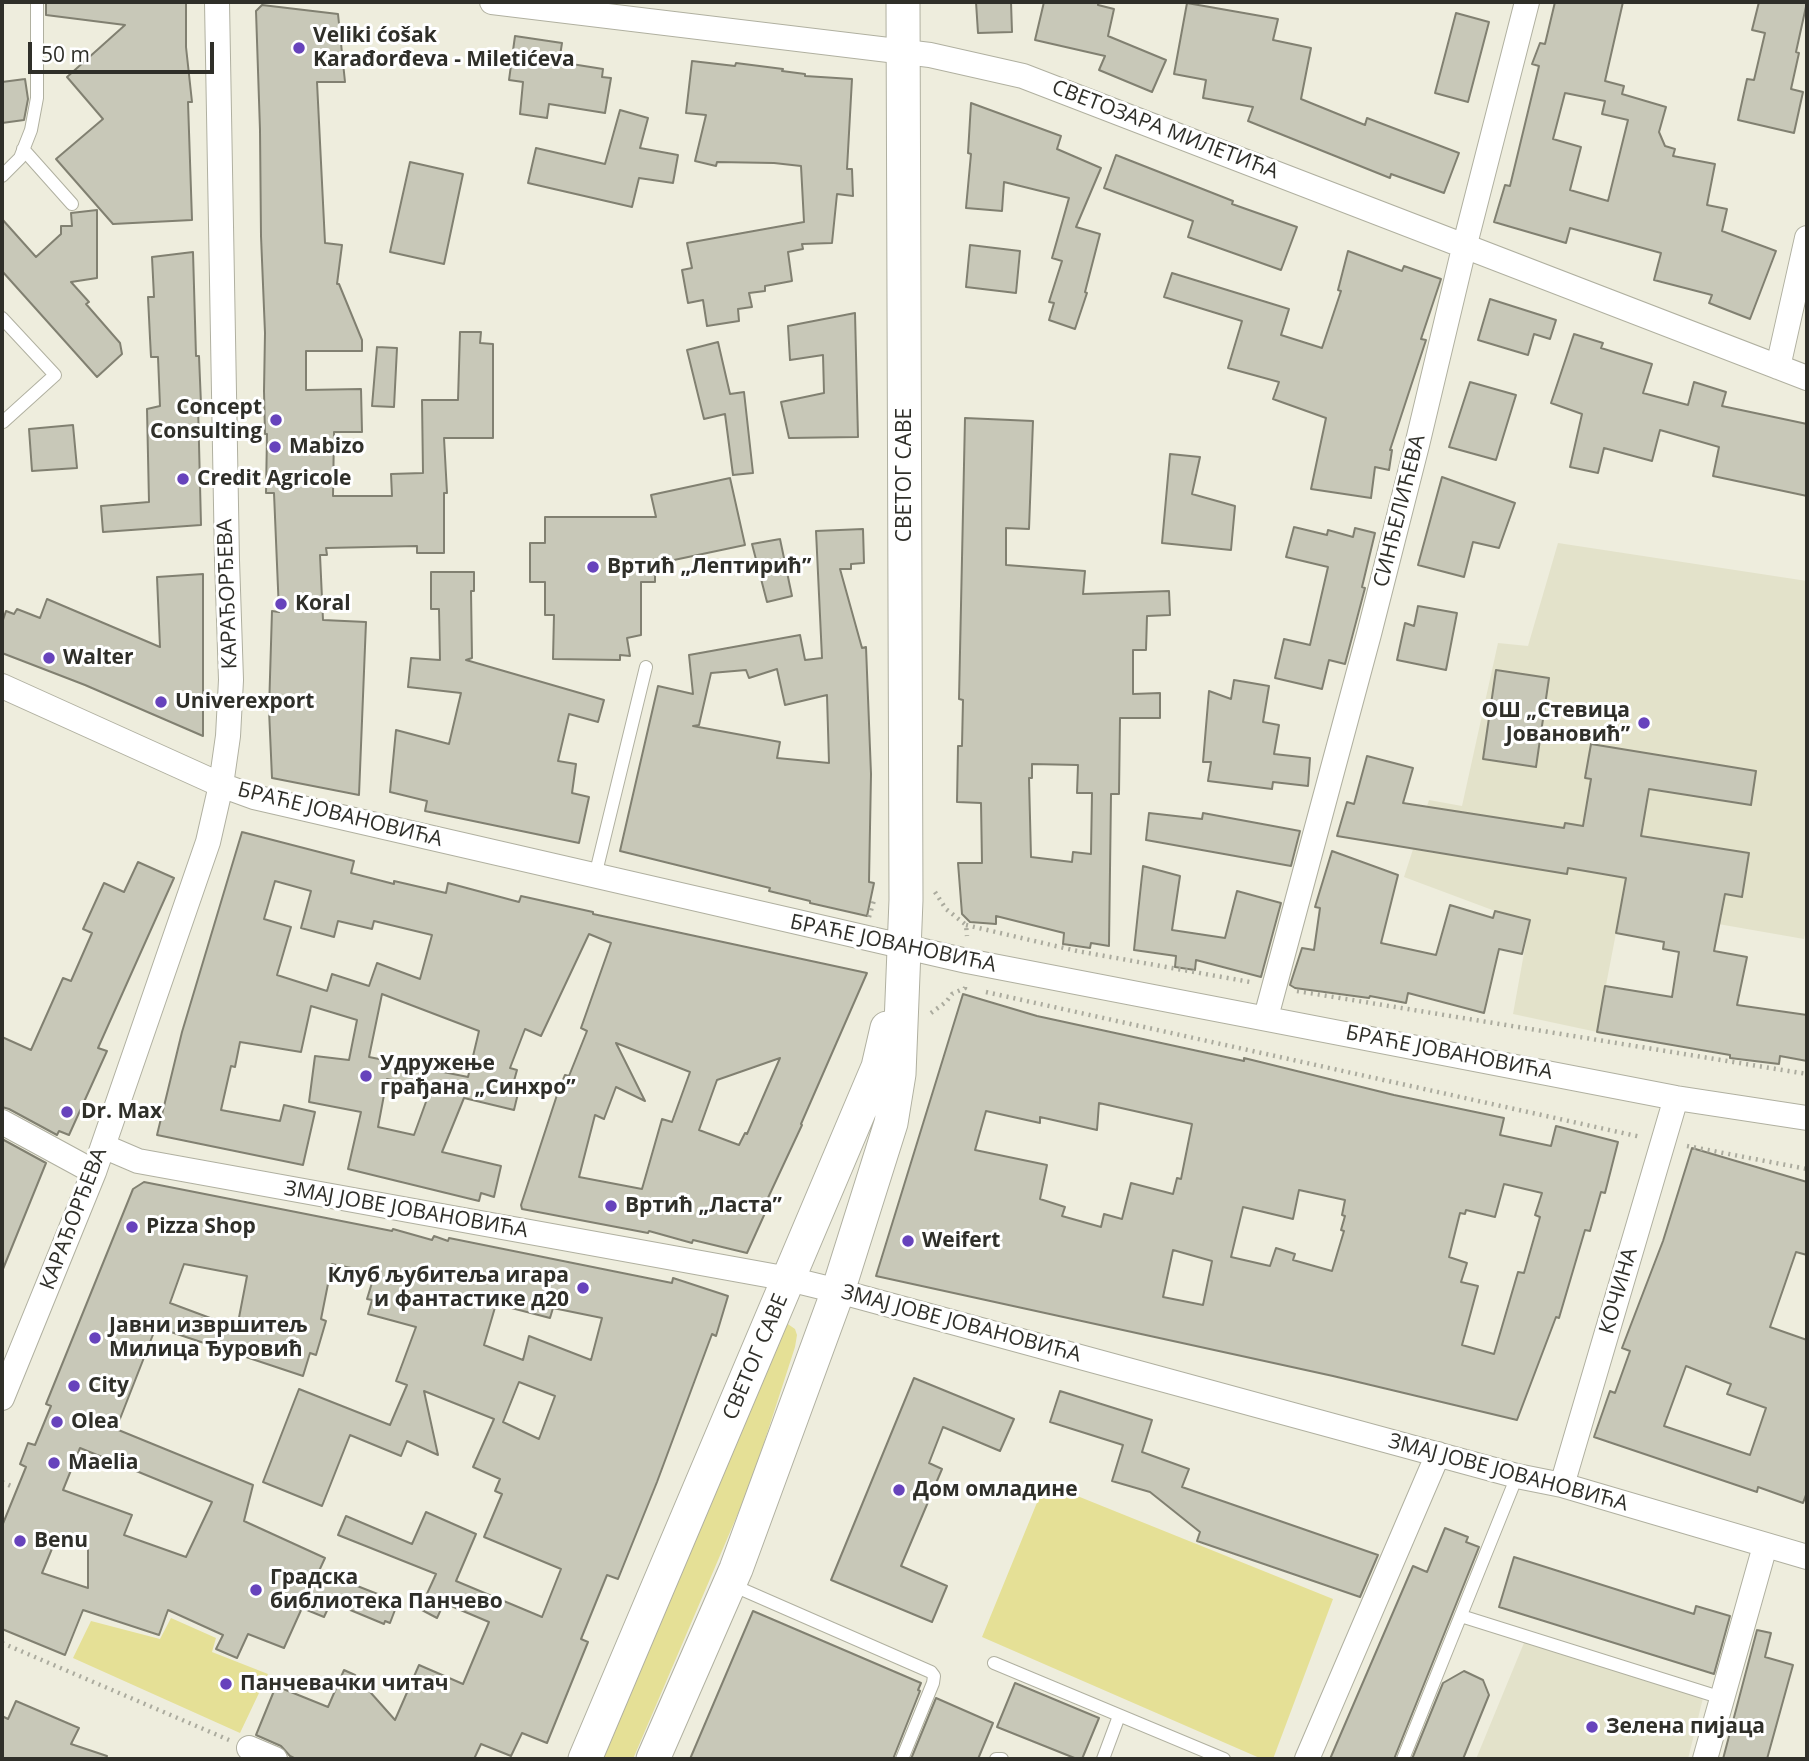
<!DOCTYPE html>
<html>
<head>
<meta charset="utf-8">
<style>
	body { margin:0 }
	#map { position:relative; width:1809px; height:1761px; overflow:hidden; background:#eeeddd; font-family:"Open Sans",sans-serif }
	canvas { display:block }
	.frame { position:absolute; inset:0; border:4px solid #2f2f29; pointer-events:none }
	.scale { position:absolute; left:28px; top:42px; width:186px; height:32px; box-sizing:border-box; border:4px solid #2f2f29; border-top:0; padding-left:9px; font-size:21px; line-height:24px; white-space:nowrap; color:#2f2f29; -webkit-text-stroke:5px #fff; paint-order:stroke }
</style>
</head>
<body>
<div id="map">
<canvas width="1809" height="1761"></canvas>
<div class="frame"></div>
<div class="scale">50 m</div>
</div>
<script>
const c = document.querySelector('canvas').getContext('2d');
c.lineJoin = 'round';
function fillPath(path, color) { c.fillStyle = color; c.fill(path, 'evenodd'); }
const poly = rows => new Path2D(rows.map(r => 'M' + r).join(''));
function stroke(path, color, width, dash) { c.strokeStyle = color; c.lineWidth = width; c.lineCap = dash ? 'butt' : 'round'; c.setLineDash(dash || []); c.stroke(path); }
function write(font, color, halo, rows, align = 'center') {
  c.font = font + ' "Open Sans",sans-serif'; c.lineWidth = 6; c.setLineDash([]); c.textBaseline = 'middle'; c.strokeStyle = halo; c.fillStyle = color; for (const [text, x, y, turn = 0] of rows) {
    c.save(); c.translate(x, y); c.rotate((+turn || 0) * Math.PI / 180); c.textAlign = isNaN(turn) ? turn : align; if (halo) c.strokeText(text, 0, 0); c.fillText(text, 0, 0); c.restore();
  }
}
fillPath(poly([
	[1558,543,1807,581,1807,926,1804,939,1621,907,1597,1032,1513,1014,1530,920,1495,911,1404,877,1429,800,1462,806,1498,643,1528,646],
	[1526,1638,1704,1694,1688,1759,1476,1759]
]), '#e3e2ca');
fillPath(poly([
	[782,1320,795,1329,797,1335,795,1347,751,1483,633,1759,601,1759],
	[1045,1483,1333,1599,1273,1759,1262,1759,982,1637],
	[171,1618,216,1638,212,1652,268,1674,240,1733,73,1658,91,1621,160,1639]
]), '#e5e096');
const building = poly([
	[46,2,186,2,186,47,192,102,188,102,192,220,113,224,56,159,103,119,67,77,125,25,46,15,46,2],
	[976,2,1011,2,1012,32,978,33,976,2],
	[1044,2,1098,2,1098,5,1114,9,1108,36,1166,60,1152,92,1099,70,1105,56,1035,40,1044,2],
	[1555,2,1623,2,1605,81,1624,86,1622,94,1666,107,1659,132,1665,146,1675,149,1673,156,1715,164,1707,205,1727,209,1722,231,1776,251,1750,319,1709,303,1712,295,1654,280,1661,253,1570,228,1566,243,1494,222,1505,185,1510,186,1539,66,1532,64,1540,43,1545,44,1555,2],
	[1565,93,1605,101,1602,114,1628,120,1608,201,1570,190,1581,147,1553,139,1565,93],
	[1759,2,1807,2,1796,52,1799,53,1791,89,1803,92,1794,133,1738,120,1747,79,1754,80,1765,33,1752,30,1759,2],
	[1187,3,1278,19,1273,40,1311,48,1301,99,1365,125,1367,118,1459,153,1444,193,1391,174,1390,178,1248,121,1253,107,1203,98,1206,80,1174,74,1187,3],
	[262,5,338,14,345,82,317,82,325,243,342,245,337,284,339,284,362,340,362,351,306,351,306,390,361,389,362,432,334,432,333,496,392,496,391,474,423,473,422,400,458,400,460,332,481,332,480,343,493,344,493,438,444,438,447,493,444,493,444,553,417,553,417,546,326,548,327,555,320,555,323,620,366,622,359,795,272,778,269,710,272,611,279,612,274,493,266,493,267,434,265,434,264,391,265,333,261,236,260,130,256,11,262,5],
	[1456,13,1489,22,1468,102,1435,93,1456,13],
	[515,36,562,43,559,62,603,69,602,77,611,78,605,113,549,104,547,118,520,114,523,82,509,80,515,36],
	[692,61,735,66,736,63,783,69,782,71,805,74,805,76,852,79,847,169,852,169,853,196,837,194,832,243,802,244,803,249,788,252,792,281,765,286,765,291,749,293,752,307,738,309,739,321,707,326,703,300,688,303,682,270,692,268,687,243,804,222,801,166,774,163,717,162,716,166,695,161,706,115,686,113,692,61],
	[25,79,28,99,24,120,2,123,2,82,25,79],
	[971,103,1061,136,1057,149,1101,168,1076,227,1100,234,1085,292,1087,293,1075,329,1049,320,1054,303,1049,302,1062,261,1052,258,1069,198,1004,182,1002,211,966,208,971,154,968,153,971,103],
	[620,110,648,118,640,148,678,155,673,183,639,178,632,207,528,183,536,148,605,164,620,110],
	[1116,155,1233,201,1232,204,1297,227,1281,270,1188,237,1193,221,1104,188,1116,155],
	[410,162,463,174,444,264,390,252,410,162],
	[97,210,97,278,71,282,89,302,86,304,120,343,122,354,97,377,2,271,2,219,36,257,61,234,61,226,72,226,71,213,97,210],
	[970,245,1020,251,1016,293,966,287,970,245],
	[1348,251,1402,271,1404,266,1441,279,1421,339,1426,340,1390,450,1392,450,1389,470,1375,467,1371,498,1311,489,1326,418,1273,399,1279,382,1228,368,1242,321,1164,297,1172,273,1289,309,1281,335,1322,348,1341,291,1338,290,1348,251],
	[193,252,196,356,199,356,201,404,198,404,201,525,103,532,101,506,149,502,147,409,160,406,158,357,151,357,150,338,148,297,154,297,152,257,193,252],
	[1490,299,1556,320,1550,339,1534,334,1528,355,1478,340,1490,299],
	[855,313,858,437,789,438,781,402,824,393,823,355,790,360,788,326,855,313],
	[1574,334,1603,343,1601,348,1652,364,1643,393,1688,405,1694,382,1726,392,1722,406,1807,424,1807,496,1713,476,1719,447,1660,430,1652,461,1604,448,1598,473,1570,467,1582,414,1551,403,1574,334],
	[718,342,730,394,744,392,753,473,733,475,725,414,704,419,687,350,718,342],
	[377,347,397,348,394,407,372,406,377,347],
	[1470,382,1516,395,1496,460,1449,447,1470,382],
	[965,418,1033,421,1029,529,1006,528,1006,565,1085,571,1083,594,1169,591,1170,615,1147,616,1146,650,1133,650,1133,694,1160,693,1160,718,1120,718,1119,794,1111,794,1109,946,1091,943,1090,948,1063,944,1064,933,996,916,996,924,970,922,962,914,958,863,982,863,981,803,957,802,958,746,962,746,963,700,959,699,965,418],
	[1032,764,1078,765,1077,793,1092,793,1091,854,1073,852,1072,862,1031,857,1029,778,1032,778,1032,764],
	[73,425,77,468,32,471,29,429,73,425],
	[1170,454,1200,457,1192,494,1235,506,1231,550,1162,543,1170,454],
	[1442,477,1515,503,1499,548,1473,542,1464,577,1418,565,1442,477],
	[730,478,745,545,655,564,655,582,641,582,641,635,627,638,630,656,620,655,620,660,553,659,554,615,545,615,545,582,530,582,530,543,545,543,545,517,656,517,651,495,730,478],
	[1294,527,1327,535,1328,530,1353,537,1355,528,1375,533,1362,587,1365,588,1345,664,1329,660,1322,689,1275,678,1284,639,1310,645,1328,567,1286,557,1294,527],
	[863,529,864,563,851,564,851,569,840,569,862,648,866,647,871,774,869,882,874,883,867,916,810,903,810,901,769,891,770,888,620,851,658,686,693,694,689,655,800,635,805,660,822,658,816,531,863,529],
	[777,669,785,705,827,695,829,763,777,758,780,742,693,726,699,725,711,673,746,670,749,678,777,669],
	[780,539,792,596,767,602,752,544,780,539],
	[431,572,474,572,474,591,471,591,472,658,466,660,604,700,598,722,569,714,558,761,576,764,572,793,589,797,579,843,425,811,427,801,390,792,396,730,449,744,461,693,408,687,411,658,440,660,439,609,431,609,431,572],
	[203,574,203,736,85,685,2,653,2,623,6,611,14,614,17,609,40,618,47,599,160,647,157,577,203,574],
	[1418,606,1457,613,1446,670,1397,660,1405,623,1414,626,1418,606],
	[1496,670,1549,678,1536,767,1483,759,1496,670],
	[1234,680,1269,686,1263,722,1279,725,1274,754,1310,758,1308,786,1273,782,1272,789,1208,781,1211,762,1203,762,1209,691,1231,699,1234,680],
	[1591,744,1756,771,1751,805,1649,789,1641,836,1749,853,1742,897,1725,894,1714,951,1747,957,1737,1005,1807,1015,1807,1061,1780,1056,1779,1064,1730,1058,1730,1055,1597,1032,1605,986,1672,997,1679,952,1663,949,1664,942,1616,933,1626,878,1568,868,1567,874,1337,836,1347,802,1354,804,1367,756,1413,768,1403,803,1564,828,1565,823,1583,826,1591,779,1585,778,1591,744],
	[1149,813,1202,819,1203,813,1300,831,1291,866,1146,840,1149,813],
	[242,832,354,861,351,873,394,884,394,881,446,893,448,883,519,902,521,896,593,912,593,914,867,973,801,1124,802,1125,767,1200,770,1202,747,1253,693,1240,692,1243,649,1231,648,1233,522,1209,521,1205,558,1092,565,1075,569,1076,587,1031,581,1028,611,943,589,934,541,1036,525,1029,510,1068,517,1070,512,1088,519,1089,514,1110,464,1098,442,1152,501,1166,494,1197,481,1193,479,1201,348,1169,361,1112,309,1102,315,1056,349,1060,357,1020,311,1006,301,1052,240,1042,235,1067,231,1066,221,1110,280,1121,284,1105,315,1112,303,1165,157,1135,182,1032,242,832],
	[275,881,311,891,301,928,334,937,338,921,372,929,374,921,432,935,420,979,377,963,369,986,332,974,327,991,277,975,291,927,264,919,275,881],
	[382,994,479,1031,468,1077,369,1057,382,994],
	[616,1043,690,1072,672,1122,662,1119,642,1189,579,1177,595,1115,604,1119,616,1087,645,1101,616,1043],
	[780,1058,747,1134,745,1133,739,1145,699,1130,717,1080,780,1058],
	[387,1079,431,1088,414,1135,378,1127,387,1079],
	[1332,851,1398,875,1381,943,1436,955,1450,905,1493,918,1495,911,1530,920,1522,954,1499,949,1484,1013,1408,993,1406,1003,1370,996,1369,998,1295,988,1290,985,1302,948,1314,950,1320,908,1315,907,1332,851],
	[138,862,174,878,98,1048,107,1051,69,1135,59,1131,57,1135,9,1109,2,1107,2,1037,31,1050,63,978,71,981,92,933,83,929,104,883,124,892,138,862],
	[1143,866,1180,876,1172,930,1225,938,1237,891,1281,903,1261,977,1196,960,1195,970,1175,967,1176,956,1134,950,1143,866],
	[963,994,1037,1016,1244,1061,1244,1058,1394,1095,1504,1118,1500,1135,1551,1146,1556,1126,1618,1142,1605,1193,1601,1192,1590,1231,1585,1230,1559,1318,1556,1317,1517,1420,1333,1376,876,1276,963,994],
	[1099,1103,1192,1124,1181,1179,1177,1178,1173,1194,1131,1183,1122,1219,1104,1214,1101,1227,1062,1216,1065,1207,1040,1199,1047,1165,975,1150,986,1111,1040,1123,1040,1117,1097,1130,1099,1103],
	[1504,1184,1542,1193,1535,1215,1540,1217,1524,1273,1518,1272,1494,1354,1462,1345,1478,1286,1461,1282,1467,1263,1449,1257,1460,1213,1465,1214,1466,1210,1495,1217,1504,1184],
	[1299,1190,1345,1200,1342,1215,1345,1216,1341,1230,1344,1231,1332,1271,1293,1260,1295,1254,1276,1248,1270,1266,1231,1257,1243,1207,1293,1219,1299,1190],
	[1173,1250,1212,1261,1203,1305,1163,1297,1173,1250],
	[2,1139,46,1163,3,1269,2,1269,2,1139],
	[1692,1148,1807,1182,1807,1255,1796,1252,1770,1327,1807,1340,1807,1492,1803,1503,1758,1487,1757,1492,1594,1437,1610,1391,1615,1393,1630,1351,1622,1348,1663,1241,1692,1148],
	[1686,1366,1731,1384,1727,1394,1766,1408,1750,1455,1664,1426,1686,1366],
	[144,1182,392,1231,393,1229,432,1240,434,1236,448,1241,449,1238,672,1283,673,1278,728,1296,716,1336,712,1334,657,1482,618,1579,607,1575,581,1639,588,1642,547,1743,522,1733,511,1756,481,1744,474,1759,296,1759,290,1756,281,1746,256,1735,276,1686,328,1707,344,1670,355,1675,395,1720,419,1665,463,1684,489,1622,444,1603,437,1618,420,1609,436,1574,338,1535,346,1516,412,1544,426,1512,476,1534,456,1581,542,1617,561,1569,484,1537,502,1494,495,1491,500,1479,473,1467,494,1419,424,1391,438,1455,407,1441,401,1456,350,1435,322,1506,263,1482,299,1389,390,1425,407,1385,396,1381,416,1327,368,1314,372,1300,367,1299,375,1273,332,1264,321,1319,326,1321,316,1355,310,1353,303,1376,156,1327,116,1429,253,1485,244,1521,325,1558,319,1571,398,1602,390,1623,385,1621,384,1624,331,1602,324,1617,302,1608,284,1648,248,1634,237,1658,216,1649,223,1635,168,1610,159,1635,83,1610,65,1655,2,1629,2,1526,26,1467,20,1464,28,1443,35,1445,51,1406,46,1404,133,1189,144,1182],
	[184,1264,247,1276,237,1328,170,1303,184,1264],
	[496,1304,550,1318,553,1308,602,1318,591,1360,529,1336,523,1360,484,1345,496,1304],
	[519,1382,555,1396,539,1439,503,1422,519,1382],
	[80,1448,212,1502,186,1557,124,1535,132,1515,63,1490,80,1448],
	[58,1534,88,1546,88,1588,42,1573,58,1534],
	[914,1378,1014,1419,1000,1451,943,1427,929,1463,942,1469,901,1566,947,1586,932,1622,831,1580,914,1378],
	[1060,1391,1152,1420,1142,1452,1189,1469,1182,1487,1378,1555,1360,1597,1197,1541,1200,1532,1150,1492,1112,1481,1123,1445,1050,1422,1060,1391],
	[1445,1528,1468,1537,1466,1542,1479,1547,1394,1759,1330,1759,1413,1566,1427,1572,1445,1528],
	[1514,1557,1694,1614,1696,1606,1730,1616,1714,1674,1499,1607,1514,1557],
	[753,1611,921,1683,918,1690,920,1691,893,1759,690,1759,753,1611],
	[1757,1630,1771,1633,1765,1657,1793,1665,1767,1759,1723,1759,1757,1630],
	[1464,1671,1483,1680,1489,1695,1463,1759,1412,1759,1443,1683,1464,1671],
	[1015,1683,1099,1718,1082,1759,1077,1759,997,1727,1015,1683],
	[936,1698,993,1723,978,1759,911,1759,936,1698],
	[16,1701,79,1728,71,1744,107,1756,106,1759,2,1759,2,1716,8,1719,16,1701]
]);
fillPath(building, '#c8c8b8');
stroke(building, '#818071', 2);
const lane = poly([
	[23,149,72,204],
	[2,176,20,158,31,130,37,98,37,2],
	[2,318,55,375,3,422],
	[595,876,646,667],
	[732,1585,931,1672,934,1676,933,1683,902,1759],
	[1461,1616,1722,1698],
	[994,1663,1224,1759],
	[996,1759,1002,1759],
	[1103,1759,1119,1716],
	[1403,1759,1517,1476]
]);
const street = poly([
	[492,2,930,55,1023,76,1807,378],
	[1778,367,1807,238],
	[2,686,221,785,254,797,967,961,1676,1098,1807,1118],
	[1266,1017,1369,634,1417,445,1464,248,1527,2],
	[2,1122,94,1172],
	[103,1146,138,1161,789,1279,838,1291,1517,1476,1562,1485,1807,1557],
	[2,1398,94,1172,208,842,221,785,228,736,231,680,227,560,217,2],
	[1562,1485,1676,1098],
	[249,1748,275,1759],
	[1307,1759,1438,1454],
	[1705,1759,1765,1546]
]);
const secondary = poly([
	[585,1759,878,1067,887,1028],
	[653,1759,736,1569,838,1291,891,1123,899,1074,906,900,903,2]
]);
stroke(lane, '#b0b0a0', 14);
stroke(street, '#b0b0a0', 26);
stroke(secondary, '#b0b0a0', 35);
stroke(poly([
	[935,892,946,909,966,925,967,936],
	[869,917,875,897],
	[966,925,1077,951,1250,982],
	[1297,991,1807,1074],
	[986,992,1641,1137],
	[931,1013,946,1002,952,994,965,988,965,984],
	[1687,1146,1807,1169],
	[2,1482,11,1486],
	[2,1643,229,1740]
]), '#abab9e', 4.5, [2, 5]);
stroke(lane, '#fff', 12);
stroke(street, '#fff', 24);
stroke(secondary, '#fff', 33);
for (const [x, y, r, color] of [
	[299,48,7,"#6743bc"],
	[276,420,7,"#6743bc"],
	[275,447,7,"#6743bc"],
	[183,479,7,"#6743bc"],
	[593,567,7,"#6743bc"],
	[281,604,7,"#6743bc"],
	[49,658,7,"#6743bc"],
	[161,702,7,"#6743bc"],
	[1644,723,7,"#6743bc"],
	[366,1076,7,"#6743bc"],
	[67,1112,7,"#6743bc"],
	[611,1206,7,"#6743bc"],
	[132,1227,7,"#6743bc"],
	[908,1241,7,"#6743bc"],
	[583,1288,7,"#6743bc"],
	[95,1338,7,"#6743bc"],
	[74,1386,7,"#6743bc"],
	[57,1422,7,"#6743bc"],
	[54,1463,7,"#6743bc"],
	[899,1490,7,"#6743bc"],
	[20,1541,7,"#6743bc"],
	[256,1590,7,"#6743bc"],
	[226,1684,7,"#6743bc"],
	[1592,1727,7,"#6743bc"]
]) { const dot = new Path2D(); dot.arc(x, y, r, 0, 2 * Math.PI); c.fillStyle = color; c.fill(dot); stroke(dot, '#fff', 2.5); }
write('bold 21px', '#2f2f29', '#fff', [
	["Veliki ćošak",313,36],
	["Karađorđeva - Miletićeva",313,60],
	["Concept",262,408,"right"],
	["Consulting",262,432,"right"],
	["Mabizo",289,447],
	["Credit Agricole",197,479],
	["Вртић „Лептирић”",607,567],
	["Koral",295,604],
	["Walter",63,658],
	["Univerexport",175,702],
	["ОШ „Стевица",1630,711,"right"],
	["Јовановић”",1630,735,"right"],
	["Удружење",380,1064],
	["грађана „Синхро”",380,1088],
	["Dr. Max",81,1112],
	["Вртић „Ласта”",625,1206],
	["Pizza Shop",146,1227],
	["Weifert",922,1241],
	["Клуб љубитеља игара",569,1276,"right"],
	["и фантастике д20",569,1300,"right"],
	["Јавни извршитељ",109,1326],
	["Милица Ђуровић",109,1350],
	["City",88,1386],
	["Olea",71,1422],
	["Maelia",68,1463],
	["Дом омладине",913,1490],
	["Benu",34,1541],
	["Градска",270,1578],
	["библиотека Панчево",270,1602],
	["Панчевачки читач",240,1684],
	["Зелена пијаца",1606,1727]
], 'left');
write('21px', '#2f2f29', '#fff', [
	["СВЕТОЗАРА МИЛЕТИЋА",1165,130,21],
	["СВЕТОГ САВЕ",905,475,-90],
	["СИНЂЕЛИЋЕВА",1400,511,-76],
	["КАРАЂОРЂЕВА",228,594,-92],
	["БРАЋЕ ЈОВАНОВИЋА",340,815,14],
	["БРАЋЕ ЈОВАНОВИЋА",893,944,12],
	["БРАЋЕ ЈОВАНОВИЋА",1449,1053,11],
	["ЗМАЈ ЈОВЕ ЈОВАНОВИЋА",406,1210,10],
	["КАРАЂОРЂЕВА",74,1219,-69],
	["КОЧИНА",1619,1291,-74],
	["ЗМАЈ ЈОВЕ ЈОВАНОВИЋА",961,1324,15],
	["СВЕТОГ САВЕ",756,1357,-67],
	["ЗМАЈ ЈОВЕ ЈОВАНОВИЋА",1508,1473,15]
]);
</script>
</body>
</html>
